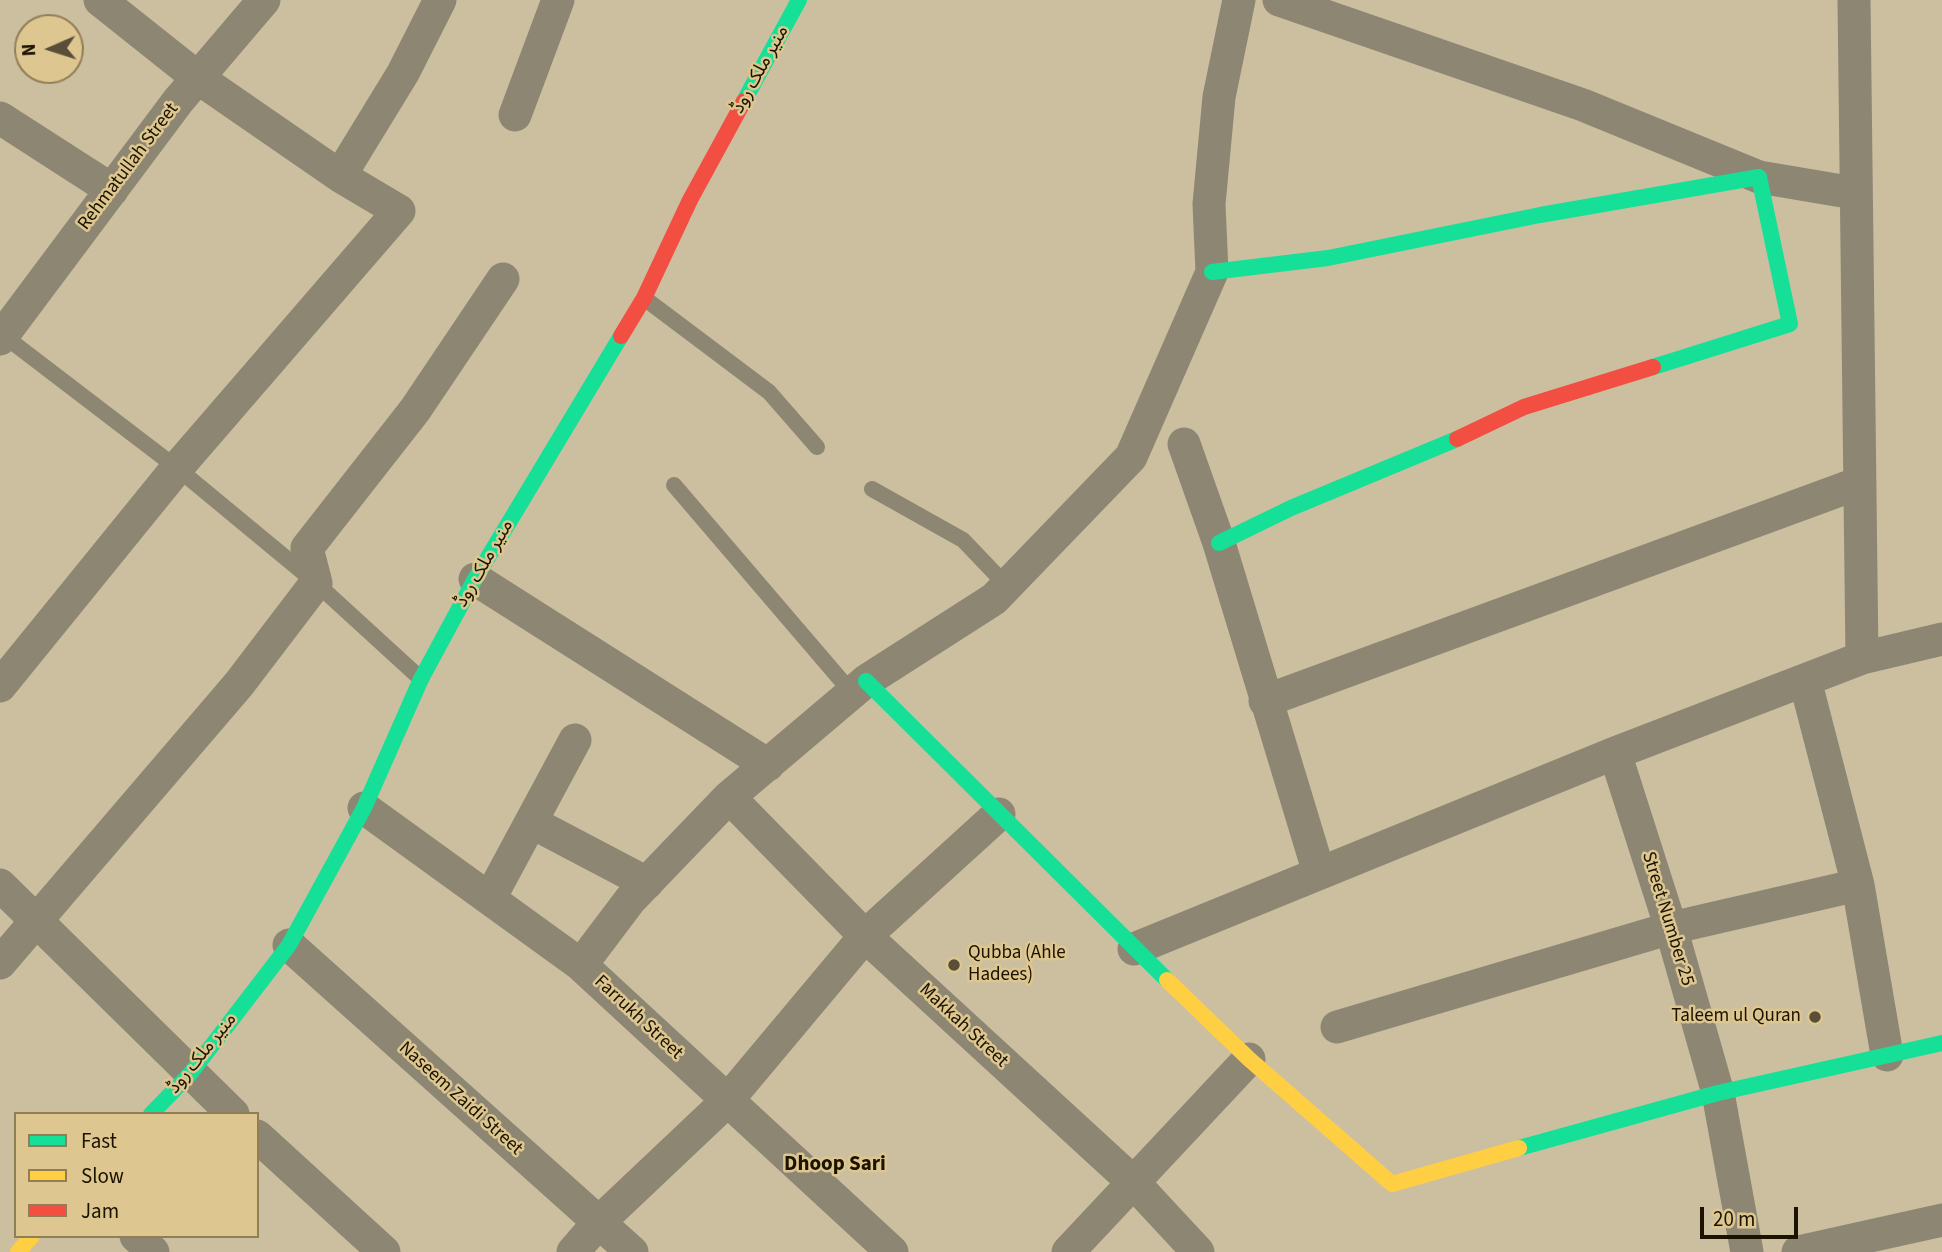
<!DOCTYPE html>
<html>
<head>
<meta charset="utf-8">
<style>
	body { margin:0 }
	#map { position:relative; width:1942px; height:1252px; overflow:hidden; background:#ccbfa0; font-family:"Source Sans 3",sans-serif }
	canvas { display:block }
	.legend { position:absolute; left:14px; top:1112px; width:245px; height:126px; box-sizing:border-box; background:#ddc68f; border:2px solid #8f7e56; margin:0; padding:9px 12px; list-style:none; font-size:21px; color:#1b1300 }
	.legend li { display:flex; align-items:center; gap:14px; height:35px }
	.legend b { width:35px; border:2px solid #8f7e56 }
	.north { position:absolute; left:14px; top:14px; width:70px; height:70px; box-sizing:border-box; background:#ddc68f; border:2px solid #8f7e56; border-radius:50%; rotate:267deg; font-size:19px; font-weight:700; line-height:28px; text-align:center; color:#1b1300 }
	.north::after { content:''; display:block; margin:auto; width:24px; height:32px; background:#594f38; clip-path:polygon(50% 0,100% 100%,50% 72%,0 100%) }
	.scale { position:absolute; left:1700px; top:1207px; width:98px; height:32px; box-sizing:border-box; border:4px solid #1b1300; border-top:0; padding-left:9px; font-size:21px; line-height:24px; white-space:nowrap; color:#1b1300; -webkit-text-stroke:5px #ddc68f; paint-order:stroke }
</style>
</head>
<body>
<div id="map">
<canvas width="1942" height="1252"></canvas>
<ul class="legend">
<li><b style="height:9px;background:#16e098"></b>Fast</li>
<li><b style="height:9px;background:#ffcf43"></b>Slow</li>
<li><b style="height:9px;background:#f24e42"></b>Jam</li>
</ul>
<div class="north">N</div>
<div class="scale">20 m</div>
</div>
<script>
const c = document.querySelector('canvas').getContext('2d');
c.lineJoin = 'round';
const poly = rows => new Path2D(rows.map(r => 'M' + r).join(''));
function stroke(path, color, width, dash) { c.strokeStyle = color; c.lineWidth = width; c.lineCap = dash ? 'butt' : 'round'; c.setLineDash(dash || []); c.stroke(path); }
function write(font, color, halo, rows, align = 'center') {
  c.font = font + ' "Source Sans 3","Noto Sans Arabic",sans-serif'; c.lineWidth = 5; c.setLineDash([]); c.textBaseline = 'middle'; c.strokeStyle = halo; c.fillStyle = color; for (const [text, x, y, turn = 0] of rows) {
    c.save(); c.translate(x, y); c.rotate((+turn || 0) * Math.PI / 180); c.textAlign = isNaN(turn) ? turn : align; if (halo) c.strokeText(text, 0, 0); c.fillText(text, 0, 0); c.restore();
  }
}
stroke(poly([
	[644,298,769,392,817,447],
	[3,335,177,468,316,583,421,679],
	[674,485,852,693],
	[872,489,963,540,1007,586]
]), '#8d8673', 16);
stroke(poly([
	[1279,0,1583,105,1759,177,1854,193],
	[1854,0,1862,658],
	[515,115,558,0],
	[0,118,112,190],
	[340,176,403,73,440,0],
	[0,339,178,101,264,0],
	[1184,444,1219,543,1319,873],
	[475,579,768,765],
	[1805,680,1858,885,1887,1055],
	[0,686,177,468,399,211,340,176,198,78,100,0],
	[1265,701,1859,483],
	[1615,753,1671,928,1718,1093,1747,1252],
	[729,797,865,936,1133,1182,1198,1252],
	[364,808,581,965,892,1252],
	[531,822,647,883],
	[0,885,233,1114],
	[490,898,575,740],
	[289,945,632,1252],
	[1134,949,1615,753,1862,658,1942,639],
	[0,963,239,684,316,583,307,548,415,410,503,279],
	[581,965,630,900,729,797,866,681,994,599,1131,457,1212,272,1209,204,1219,97,1239,0],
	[1337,1027,1671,928,1858,885],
	[257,1136,384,1252],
	[136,1236,153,1252],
	[573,1252,598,1223,726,1102,865,936,999,814],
	[1068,1252,1249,1059],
	[1798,1252,1942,1220]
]), '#8d8673', 33);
stroke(poly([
	[744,101,799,0],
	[1212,272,1328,258,1540,215,1759,177,1790,324,1653,367],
	[1219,543,1291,508,1457,439],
	[866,681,1167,980],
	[151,1114,190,1074,289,945,364,808,421,679,475,579,621,336],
	[1519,1148,1718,1093,1942,1043]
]), '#16e098', 16);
stroke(poly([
	[1167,980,1249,1059,1392,1184,1519,1148],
	[18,1252,32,1236]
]), '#ffcf43', 16);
stroke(poly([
	[621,336,644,298,690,200,744,101],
	[1457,439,1524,407,1653,367]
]), '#f24e42', 16);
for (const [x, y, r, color] of [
	[954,965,7,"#594f38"],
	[1815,1017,7,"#594f38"]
]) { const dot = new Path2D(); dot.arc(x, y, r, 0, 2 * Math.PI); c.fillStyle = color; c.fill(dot); stroke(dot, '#ddc68f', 2.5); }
write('19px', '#1b1300', '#ddc68f', [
	["منیر ملک روڈ",761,70,-61],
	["Rehmatullah Street",129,167,-53],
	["منیر ملک روڈ",485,564,-60],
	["Street Number 25",1667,919,73],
	["Farrukh Street",638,1018,43],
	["Makkah Street",963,1026,43],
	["منیر ملک روڈ",203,1054,-51],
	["Naseem Zaidi Street",460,1099,42]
]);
write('19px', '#1b1300', '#ddc68f', [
	["Qubba (Ahle",968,954],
	["Hadees)",968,976],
	["Taleem ul Quran",1801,1017,"right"]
], 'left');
write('bold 21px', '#1b1300', '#ddc68f', [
	["Dhoop Sari",835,1165]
]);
</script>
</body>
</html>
